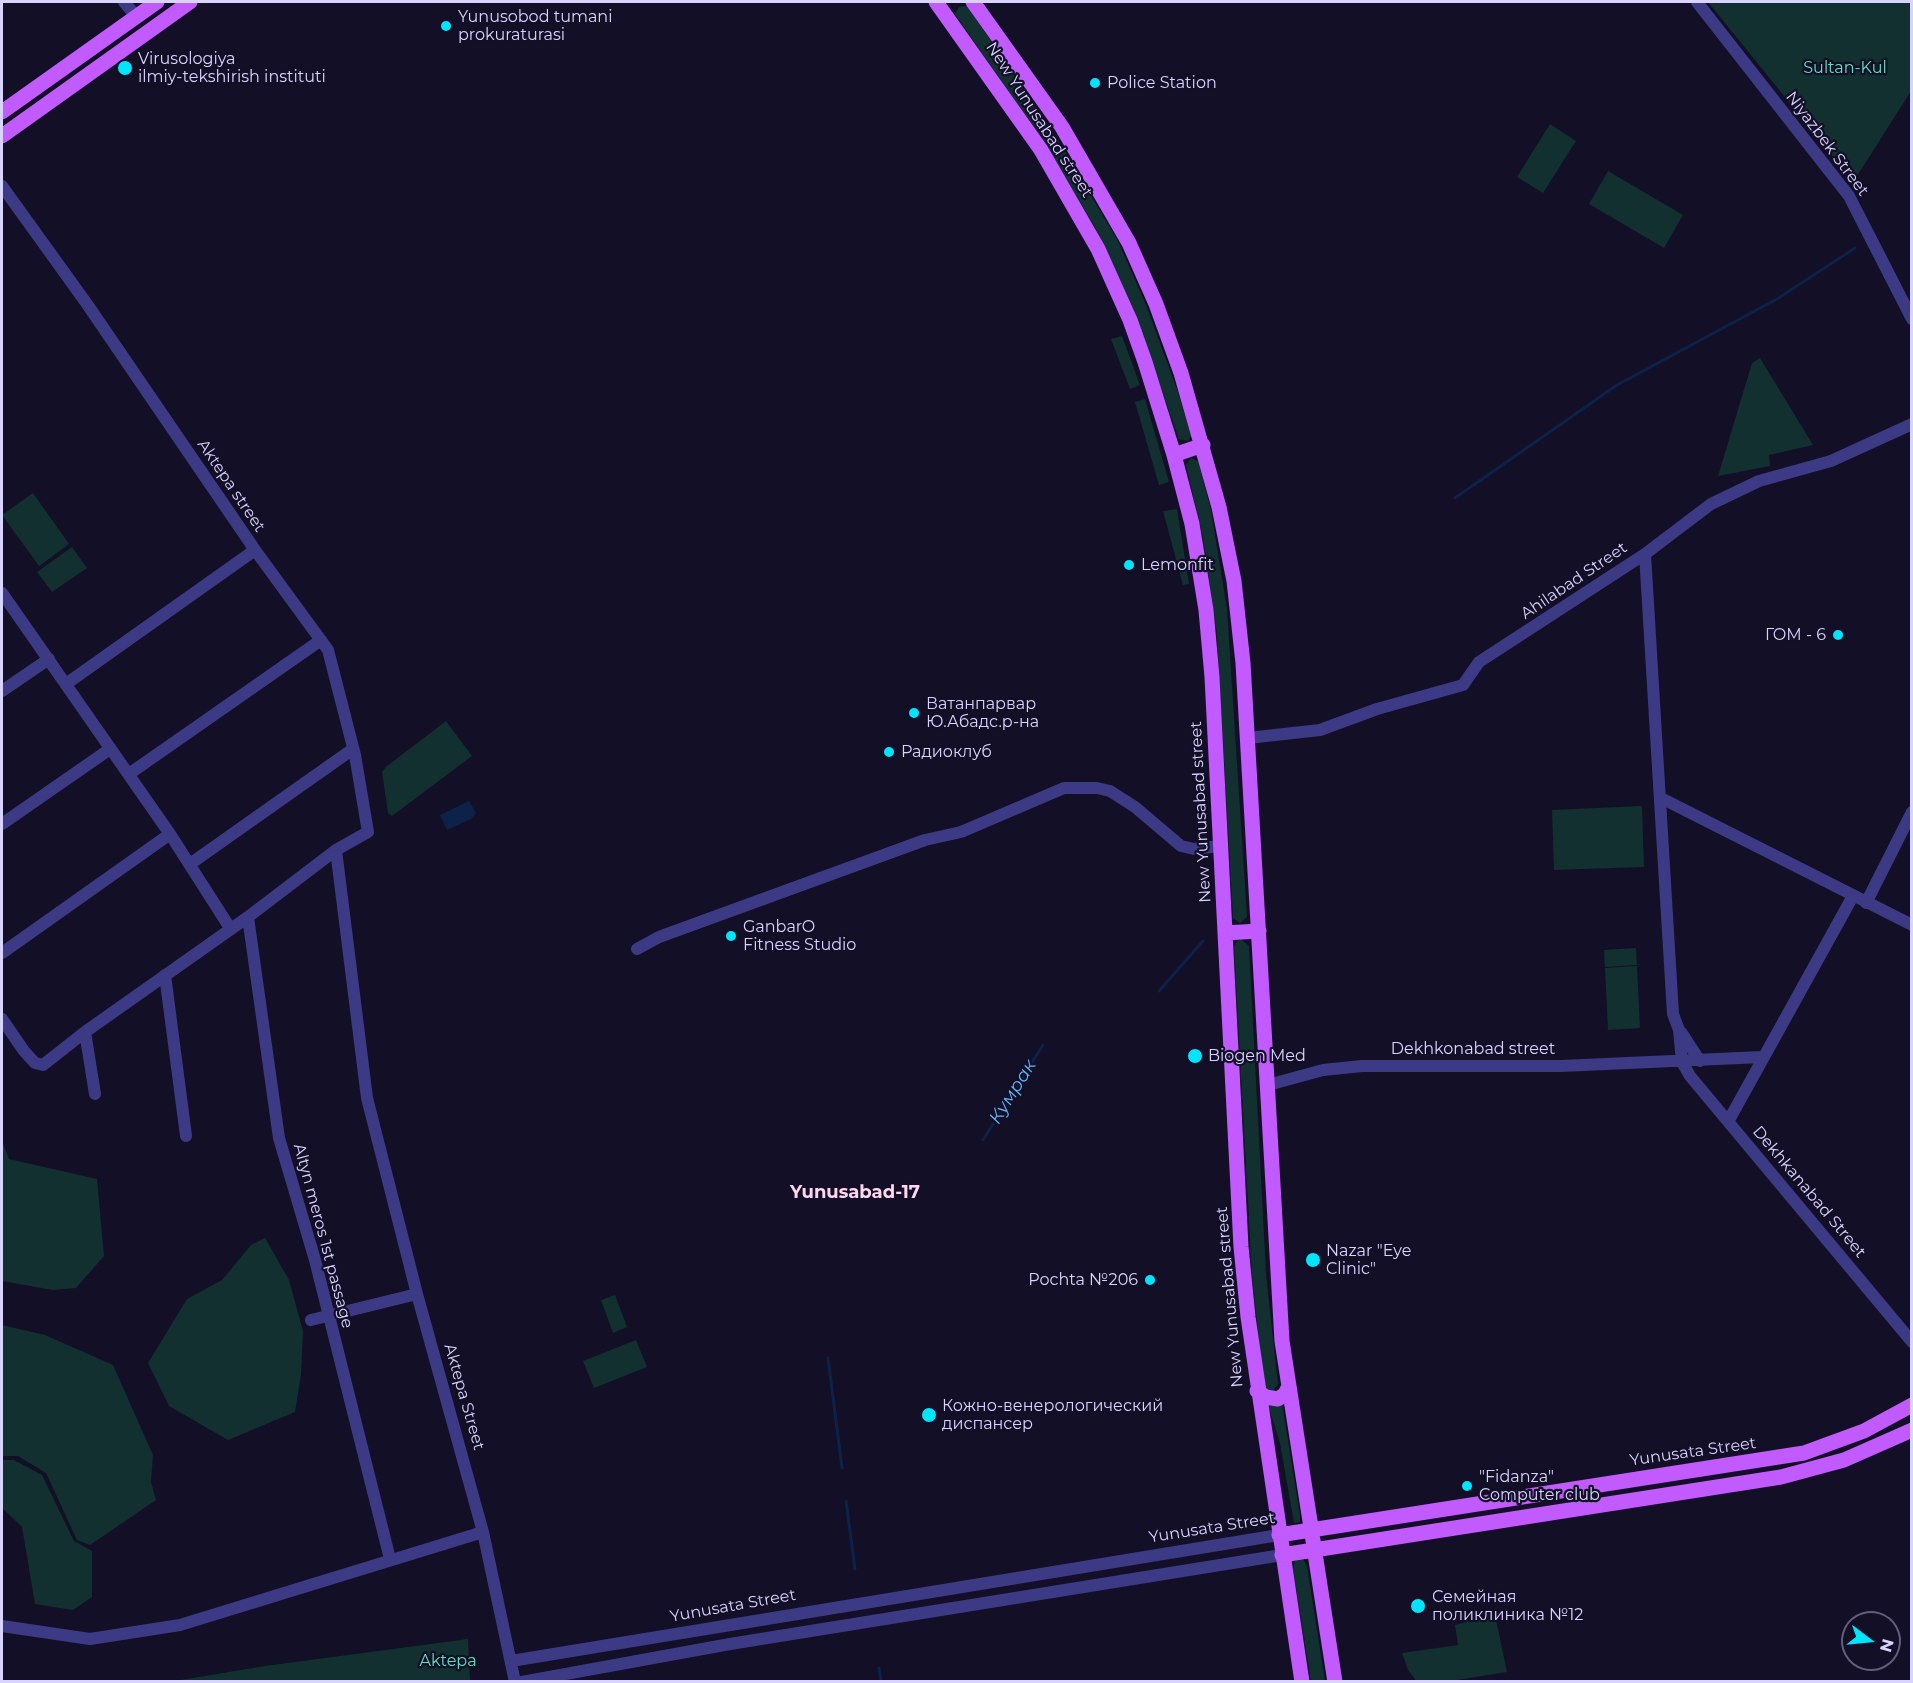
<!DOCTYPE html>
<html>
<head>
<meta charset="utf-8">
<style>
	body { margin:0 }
	#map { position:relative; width:1913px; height:1683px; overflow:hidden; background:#130f26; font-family:Montserrat,sans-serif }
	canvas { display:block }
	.frame { position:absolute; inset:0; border:3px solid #d9d4ff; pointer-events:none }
	.north { position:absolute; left:1841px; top:1611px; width:60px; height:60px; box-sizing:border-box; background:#130f26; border:2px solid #625e7d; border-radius:50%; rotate:106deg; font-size:16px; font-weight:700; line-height:24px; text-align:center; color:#d9d4ff }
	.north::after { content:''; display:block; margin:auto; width:21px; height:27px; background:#00e5ff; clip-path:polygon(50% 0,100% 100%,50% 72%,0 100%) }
</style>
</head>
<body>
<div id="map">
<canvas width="1913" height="1683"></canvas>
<div class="frame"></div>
<div class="north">N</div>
</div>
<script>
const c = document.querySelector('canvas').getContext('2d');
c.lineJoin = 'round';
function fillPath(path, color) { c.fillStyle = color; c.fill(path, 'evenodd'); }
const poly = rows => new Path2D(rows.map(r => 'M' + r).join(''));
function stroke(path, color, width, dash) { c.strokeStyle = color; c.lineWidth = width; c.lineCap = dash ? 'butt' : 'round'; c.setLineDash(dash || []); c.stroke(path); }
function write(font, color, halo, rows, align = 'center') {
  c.font = font + ' Montserrat,sans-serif'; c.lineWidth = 4.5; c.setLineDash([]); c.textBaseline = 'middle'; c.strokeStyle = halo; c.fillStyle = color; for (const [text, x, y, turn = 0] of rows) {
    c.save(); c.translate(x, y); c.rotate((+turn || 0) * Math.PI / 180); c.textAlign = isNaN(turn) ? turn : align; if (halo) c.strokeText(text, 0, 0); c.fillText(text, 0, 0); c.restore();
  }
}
fillPath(poly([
	[1708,2,1911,2,1911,91,1859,173,1852,180],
	[967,6,1058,140,1118,241,1146,305,1178,392,1191,436,1188,441,1179,439,1134,310,1095,227,1048,148,955,14,959,7],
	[1550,124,1576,141,1543,193,1517,177],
	[1608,171,1683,215,1664,248,1589,204],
	[1122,336,1140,385,1130,389,1111,339],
	[1760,358,1813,445,1769,455,1770,466,1718,476,1752,363],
	[1145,399,1169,482,1159,485,1135,402],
	[1191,458,1198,461,1211,510,1227,609,1247,917,1240,923,1233,918,1217,634,1203,537,1186,465],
	[33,493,69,544,39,566,2,515],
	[1177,509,1189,584,1183,585,1163,511],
	[72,547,87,568,52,592,37,572],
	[446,721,472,756,392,816,388,813,382,772,387,766],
	[1642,806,1644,867,1554,870,1552,810],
	[1241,939,1249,946,1266,1274,1278,1384,1273,1391,1264,1387,1252,1275,1234,947,1236,942],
	[1636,948,1637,965,1605,967,1604,950],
	[1637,966,1640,1028,1608,1030,1605,968],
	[2,1141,9,1159,97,1179,104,1256,76,1288,53,1290,2,1281],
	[265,1238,289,1280,303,1331,301,1375,295,1412,228,1440,169,1406,148,1363,187,1299,222,1280,251,1245],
	[615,1295,627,1327,613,1333,601,1300],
	[2,1325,45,1335,113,1365,153,1455,151,1482,156,1500,90,1545,77,1540,46,1473,18,1456,2,1456],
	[636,1340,647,1367,594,1388,583,1361],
	[1282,1403,1300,1515,1300,1522,1294,1523,1280,1443,1268,1405],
	[2,1460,14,1460,42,1475,74,1541,92,1551,92,1597,73,1610,35,1604,22,1527,2,1508],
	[1301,1555,1307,1566,1325,1681,1311,1681,1293,1569,1296,1556],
	[1495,1615,1507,1672,1451,1681,1417,1682,1408,1670,1402,1653,1458,1645,1455,1625],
	[468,1639,470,1681,175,1681,265,1666]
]), '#12302f');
fillPath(poly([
	[469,801,476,813,471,819,447,830,440,815]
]), '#0c2248');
stroke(poly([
	[1455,498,1617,385,1777,299,1855,248],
	[1159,991,1203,941],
	[983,1140,1043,1045],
	[828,1358,842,1468],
	[846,1501,855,1569],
	[879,1668,881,1682]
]), '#0c2248', 3);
stroke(poly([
	[124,2,136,16],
	[1697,2,1849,196,1912,319],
	[2,186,87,304,255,550,328,650,355,755,368,832,336,850,367,1098,417,1294,483,1532,515,1682],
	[1645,554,1673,1014,1679,1030,1682,1062,1690,1076,1912,1342],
	[2,593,170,834,230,928],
	[66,684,255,550],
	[2,691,49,659],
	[1248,738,1320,730,1377,709,1463,685,1479,662,1645,554,1711,504,1759,481,1831,461,1912,424],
	[129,774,321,640],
	[1661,798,1912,925],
	[2,824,110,749],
	[190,864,353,749],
	[1866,903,1912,812],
	[248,917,279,1138,315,1260,390,1559],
	[637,949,659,937,925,840,961,832,1064,788,1097,788,1110,791,1135,807,1181,846,1194,849,1221,846],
	[2,953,170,834],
	[165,975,186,1136],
	[2,1019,24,1051,35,1063,43,1065,85,1032],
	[1681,1032,1700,1061],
	[1268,1085,1323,1070,1362,1066,1561,1066,1762,1057],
	[95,1094,85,1032,248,917,336,850],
	[1729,1120,1853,896],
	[311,1320,417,1294],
	[2,1626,90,1639,180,1625,483,1532],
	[511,1661,1279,1535],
	[522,1682,730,1644,1282,1555]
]), '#3d3a85', 12);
stroke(poly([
	[936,2,1041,150,1098,249,1130,320,1145,362,1174,455,1192,524,1206,610,1212,677,1241,1247,1248,1317,1302,1682],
	[973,2,1062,127,1129,243,1156,304,1181,373,1219,507,1234,581,1243,663,1282,1341,1335,1682],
	[2,112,157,2],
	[2,136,190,2],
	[1174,455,1203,445],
	[1225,933,1259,931],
	[1257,1391,1266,1397,1278,1399,1285,1394,1288,1388],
	[1279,1535,1804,1453,1864,1431,1912,1405],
	[1282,1555,1781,1477,1844,1460,1912,1430]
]), '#c25bff', 15);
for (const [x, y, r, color] of [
	[446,26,6,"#00e5ff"],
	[125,68,8,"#00e5ff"],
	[1095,83,6,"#00e5ff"],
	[1129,565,6,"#00e5ff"],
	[1838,635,6,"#00e5ff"],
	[914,713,6,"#00e5ff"],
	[889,752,6,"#00e5ff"],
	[731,936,6,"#00e5ff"],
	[1195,1056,8,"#00e5ff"],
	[1313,1260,8,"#00e5ff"],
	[1150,1280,6,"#00e5ff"],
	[929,1415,8,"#00e5ff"],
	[1467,1486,6,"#00e5ff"],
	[1418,1606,8,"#00e5ff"]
]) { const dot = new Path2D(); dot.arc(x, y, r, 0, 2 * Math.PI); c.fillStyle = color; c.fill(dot); stroke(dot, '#130f26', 2); }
write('16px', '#d9d4ff', '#130f26', [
	["Yunusobod tumani",458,17],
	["prokuraturasi",458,35],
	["Virusologiya",138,59],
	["ilmiy-tekshirish instituti",138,77],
	["Police Station",1107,83],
	["Lemonfit",1141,565],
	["ГОМ - 6",1826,635,"right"],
	["Ватанпарвар",926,704],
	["Ю.Абадс.р-на",926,722],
	["Радиоклуб",901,752],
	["GanbarO",743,927],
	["Fitness Studio",743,945],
	["Biogen Med",1208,1056],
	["Nazar \"Eye",1326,1251],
	["Clinic\"",1326,1269],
	["Pochta №206",1138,1280,"right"],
	["Кожно-венерологический",942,1406],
	["диспансер",942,1424],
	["\"Fidanza\"",1479,1477],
	["Computer club",1479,1495],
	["Семейная",1432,1597],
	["поликлиника №12",1432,1615]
], 'left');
write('16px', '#5fe0c0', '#130f26', [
	["Sultan-Kul",1845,68],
	["Aktepa",448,1661]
]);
write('16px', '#d9d4ff', '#130f26', [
	["New Yunusabad street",1039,120,57],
	["Niyazbek Street",1827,144,53],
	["Aktepa street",231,486,56],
	["Ahilabad Street",1574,581,-34],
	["New Yunusabad street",1201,812,-93],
	["Dekhkonabad street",1473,1049],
	["Dekhkanabad Street",1809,1192,50],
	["Altyn meros 1st passage",323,1236,75],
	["New Yunusabad street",1230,1297,-95],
	["Aktepa Street",464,1397,74],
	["Yunusata Street",1693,1452,-8],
	["Yunusata Street",1212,1528,-9],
	["Yunusata Street",733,1606,-10]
]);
write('italic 18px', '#62b6ff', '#130f26', [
	["Кумрак",1013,1092,-58]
]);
write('bold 18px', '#ffd6f0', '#130f26', [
	["Yunusabad-17",855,1193]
]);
</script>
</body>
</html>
